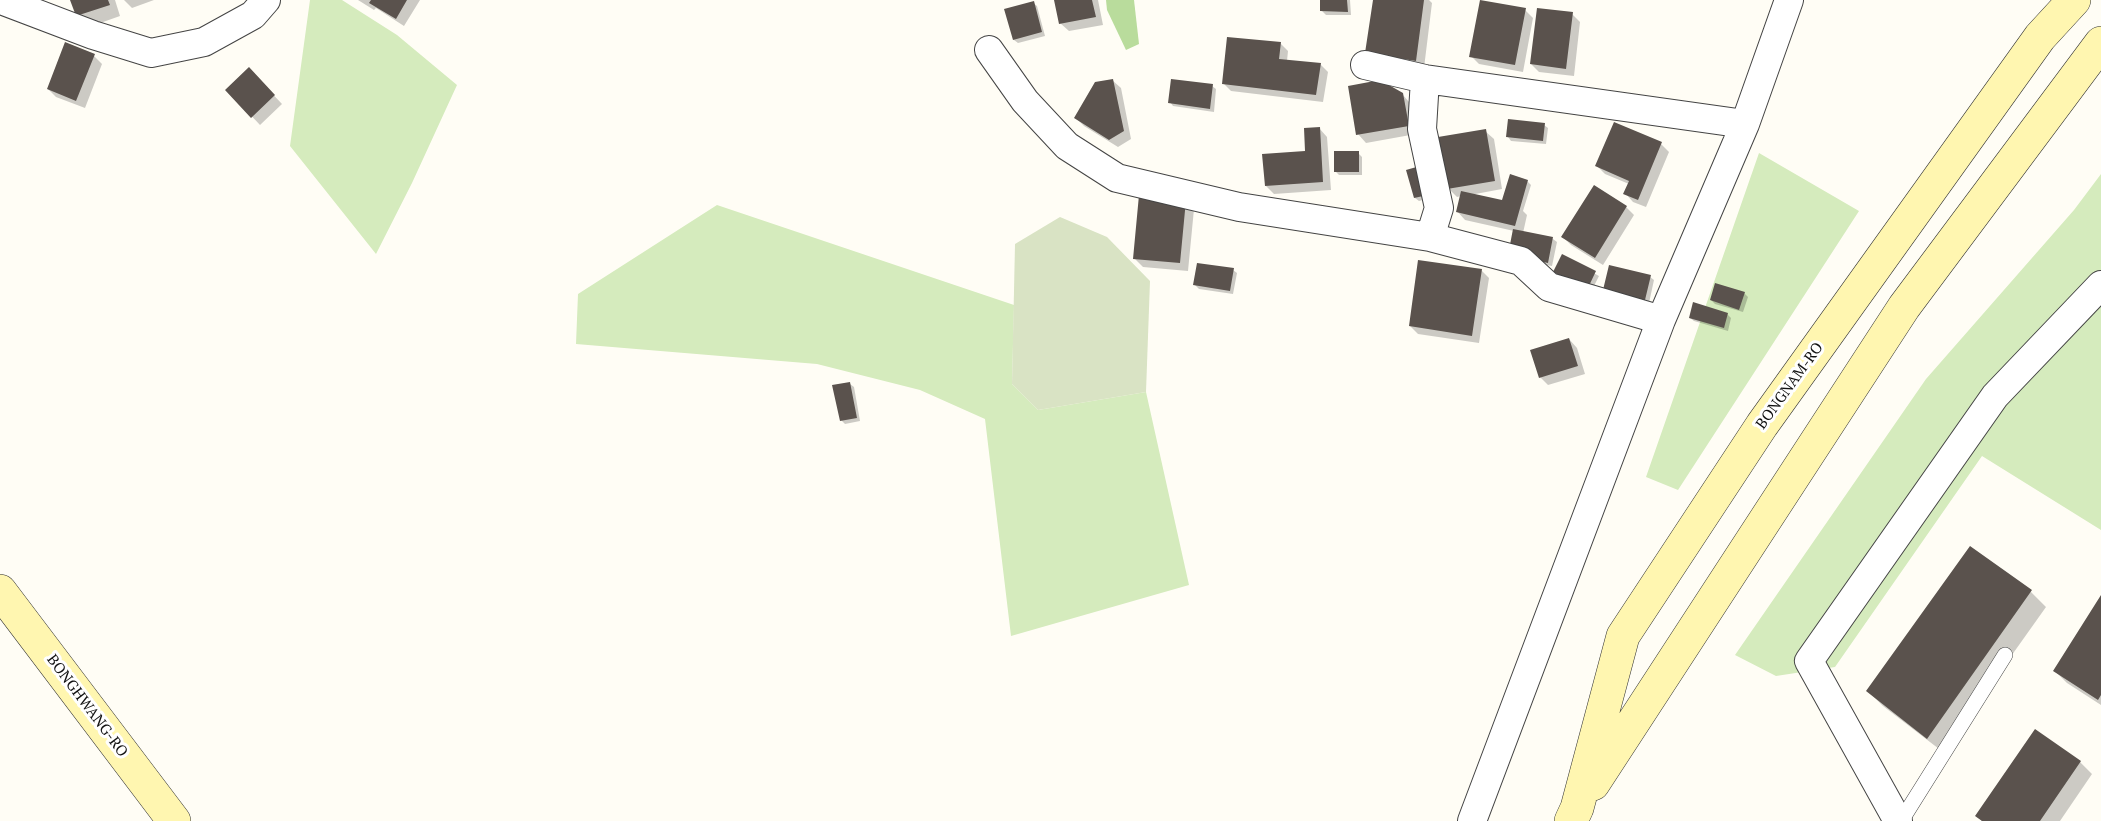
<!DOCTYPE html>
<html>
<head>
<meta charset="utf-8">
<style>
	body { margin:0 }
	canvas { display:block; background:#fffdf5 }
</style>
</head>
<body>
<canvas width="2101" height="821"></canvas>
<script>
const c = document.querySelector('canvas').getContext('2d');
c.lineJoin = 'round';
function fillPath(path, color) { c.fillStyle = color; c.fill(path, 'evenodd'); }
const poly = rows => new Path2D(rows.map(r => 'M' + r).join(''));
function stroke(path, color, width, dash) { c.strokeStyle = color; c.lineWidth = width; c.lineCap = dash ? 'butt' : 'round'; c.setLineDash(dash || []); c.stroke(path); }
function write(font, color, halo, rows, align = 'center') {
  c.font = font + ' "PT Serif",serif'; c.lineWidth = 6; c.setLineDash([]); c.textBaseline = 'middle'; c.strokeStyle = halo; c.fillStyle = color; for (const [text, x, y, turn = 0] of rows) {
    c.save(); c.translate(x, y); c.rotate((+turn || 0) * Math.PI / 180); c.textAlign = isNaN(turn) ? turn : align; if (halo) c.strokeText(text, 0, 0); c.fillText(text, 0, 0); c.restore();
  }
}
fillPath(poly([
	[310,0,342,0,397,35,457,85,412,183,376,254,290,146],
	[1759,153,1859,211,1678,490,1646,477],
	[2101,174,2101,530,1982,456,1835,667,1776,676,1735,655,1926,379,2074,210],
	[717,205,1014,305,1012,384,1038,410,1146,392,1189,585,1011,636,985,419,920,390,817,364,576,344,578,294]
]), '#d5ebbd');
fillPath(poly([
	[1106,0,1134,0,1139,44,1126,50,1107,10]
]), '#b9dc9c');
fillPath(poly([
	[1060,217,1107,237,1150,281,1146,392,1038,410,1012,384,1015,244]
]), '#d9e3c4');
fillPath(poly([
	[71,0,115,0,120,16,89,27,77,16],
	[124,0,154,0,132,8],
	[358,0,420,0,404,26,376,8,374,10],
	[1056,0,1098,0,1103,25,1069,31,1060,23],
	[1321,0,1350,0,1351,15,1326,15,1322,11],
	[1375,0,1429,0,1432,3,1424,68,1375,61],
	[1033,3,1037,6,1045,36,1018,43,1014,40],
	[1525,10,1533,18,1523,72,1479,64,1471,56],
	[1572,14,1580,22,1574,76,1539,72,1531,64],
	[1280,43,1288,51,1287,61,1320,64,1328,72,1323,102,1231,91,1223,83],
	[94,56,102,64,85,108,56,97,48,89],
	[249,69,282,104,260,125,227,90],
	[1112,80,1121,88,1131,139,1118,147,1084,126,1076,118],
	[1212,86,1216,89,1214,112,1173,106,1170,102],
	[1402,94,1410,103,1416,134,1366,143,1358,134],
	[1544,125,1548,128,1546,144,1511,141,1508,137],
	[1319,128,1327,137,1331,190,1274,194,1266,186,1307,152],
	[1485,131,1494,139,1502,189,1470,195,1508,204,1527,181,1531,185,1523,211,1527,215,1523,233,1553,239,1557,242,1552,266,1513,259,1514,231,1465,220,1457,211,1461,196,1457,197,1449,189],
	[1661,144,1669,152,1646,207,1633,202,1625,193,1629,184,1605,174,1597,166],
	[1358,153,1362,157,1362,175,1339,175,1335,171],
	[1424,172,1431,198,1419,201,1415,198],
	[1141,197,1194,209,1188,271,1143,267,1135,259],
	[1626,207,1634,215,1603,265,1571,245,1563,237],
	[1563,256,1599,276,1591,292,1555,272],
	[1233,270,1237,273,1233,294,1199,289,1195,285],
	[1481,270,1489,278,1479,343,1418,334,1410,326],
	[1650,277,1654,280,1649,303,1608,293],
	[1744,293,1748,297,1743,312,1715,304,1711,300],
	[1727,314,1731,318,1728,331,1694,321,1690,318],
	[1569,339,1577,348,1585,374,1548,385,1540,377],
	[850,384,854,387,860,421,845,424,841,420],
	[1970,548,2031,592,2046,607,1943,752,1883,706,1868,691],
	[2101,598,2101,705,2067,683,2055,671],
	[2080,762,2092,774,2060,821,1982,821,1977,816]
]), '#0003');
fillPath(poly([
	[70,0,108,0,110,5,76,16],
	[371,0,407,0,396,19,369,3],
	[1054,0,1092,0,1096,17,1059,24],
	[1320,0,1347,0,1348,12,1320,11],
	[1373,0,1424,0,1416,61,1365,53],
	[1480,0,1526,8,1515,65,1469,57],
	[1034,1,1042,32,1013,40,1004,9],
	[1537,8,1573,12,1566,69,1530,64],
	[1227,37,1281,42,1279,59,1321,63,1316,95,1222,84],
	[65,42,95,54,76,101,47,89],
	[249,67,275,95,251,118,225,90],
	[1113,79,1124,131,1109,140,1074,118,1095,82],
	[1171,79,1213,84,1210,109,1168,103],
	[1380,80,1403,93,1409,126,1356,135,1348,86],
	[1508,119,1545,123,1543,141,1506,137],
	[1614,122,1662,142,1638,200,1623,194,1629,181,1595,166],
	[1320,127,1323,182,1265,186,1262,154,1305,151,1304,128],
	[1486,129,1495,181,1447,189,1438,137],
	[1334,151,1359,151,1359,172,1334,172],
	[1420,166,1428,195,1414,198,1406,170],
	[1510,174,1528,180,1515,226,1456,212,1461,191,1502,200],
	[1594,185,1627,206,1595,258,1561,237],
	[1139,195,1186,200,1180,263,1133,259],
	[1513,229,1553,237,1548,263,1508,255],
	[1562,254,1596,271,1587,290,1553,272],
	[1418,260,1482,269,1472,336,1409,326],
	[1197,263,1234,268,1230,291,1193,285],
	[1609,265,1651,275,1645,300,1603,290],
	[1715,283,1745,292,1739,310,1710,300],
	[1693,302,1728,313,1724,328,1689,318],
	[1569,338,1578,366,1539,378,1530,350],
	[850,382,857,418,840,421,832,385],
	[1970,546,2032,590,1927,739,1866,691],
	[2101,595,2101,695,2098,700,2053,671],
	[2035,729,2081,761,2040,821,1982,821,1975,816]
]), '#5a524d');
const lane = poly([
	[1901,821,2005,655]
]);
const street = poly([
	[1,0,93,35,151,53,204,42,253,15,266,0],
	[989,50,1025,101,1067,146,1117,178,1239,207,1430,237,1521,261,1549,287,1661,320],
	[1365,65,1425,79,1745,124],
	[1425,79,1422,129,1439,208,1430,237],
	[1472,821,1661,320,1745,124,1789,0],
	[1898,821,1809,661,1995,396,2101,285]
]);
const secondary = poly([
	[0,591,174,821],
	[1593,784,1904,307,2101,43],
	[1571,821,1577,808,1623,636,1762,425,2040,37,2074,0]
]);
stroke(lane, '#444', 16);
stroke(street, '#444', 30);
stroke(secondary, '#333', 34);
stroke(lane, '#fff', 15);
stroke(street, '#fff', 28);
stroke(secondary, '#fff6b0', 33);
write('15px', '#111', '#fff', [
	["BONGNAM-RO",1790,386,-54],
	["BONGHWANG-RO",87,706,53]
]);
</script>
</body>
</html>
